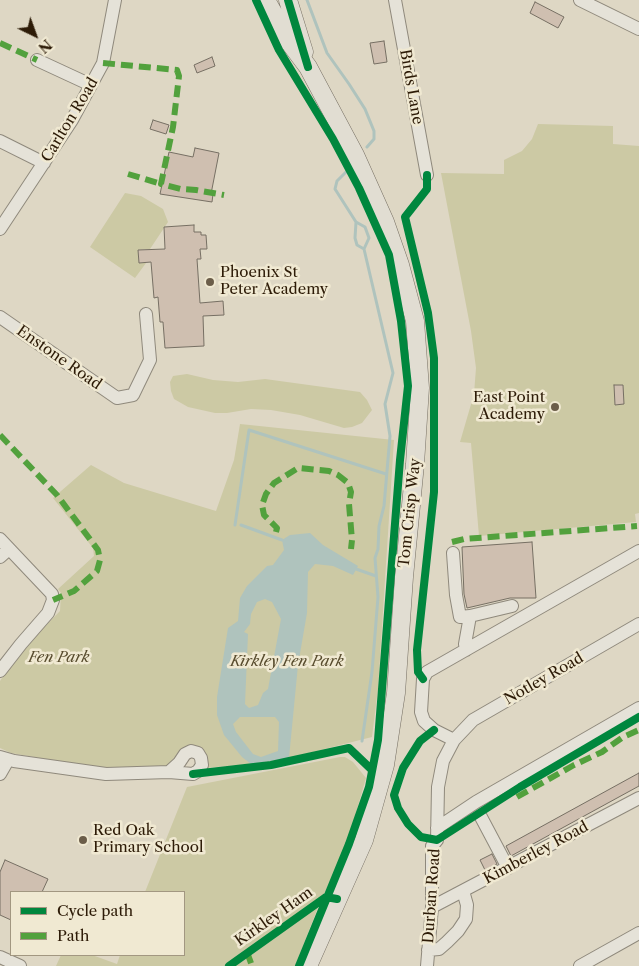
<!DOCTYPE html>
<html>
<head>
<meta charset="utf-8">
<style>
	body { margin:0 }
	#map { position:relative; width:639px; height:966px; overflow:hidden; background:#ded7c4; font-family:"Libre Caslon Text",serif }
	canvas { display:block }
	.legend { position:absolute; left:10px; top:891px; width:175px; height:65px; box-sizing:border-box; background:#f0e9d2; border:1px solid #a29781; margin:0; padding:6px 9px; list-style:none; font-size:15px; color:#2d1b07 }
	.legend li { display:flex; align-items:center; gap:10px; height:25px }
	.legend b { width:25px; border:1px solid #a29781 }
	.north { position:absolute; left:10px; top:10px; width:50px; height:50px; -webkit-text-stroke:4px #f0e9d2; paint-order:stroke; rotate:138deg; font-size:14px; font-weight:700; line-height:20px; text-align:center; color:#2d1b07 }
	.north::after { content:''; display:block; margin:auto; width:18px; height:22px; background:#2d1b07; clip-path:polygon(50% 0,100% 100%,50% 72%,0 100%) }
</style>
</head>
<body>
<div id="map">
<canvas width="639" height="966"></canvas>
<ul class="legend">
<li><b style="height:6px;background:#00873e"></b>Cycle path</li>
<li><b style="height:6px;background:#52a13d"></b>Path</li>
</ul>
<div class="north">N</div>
</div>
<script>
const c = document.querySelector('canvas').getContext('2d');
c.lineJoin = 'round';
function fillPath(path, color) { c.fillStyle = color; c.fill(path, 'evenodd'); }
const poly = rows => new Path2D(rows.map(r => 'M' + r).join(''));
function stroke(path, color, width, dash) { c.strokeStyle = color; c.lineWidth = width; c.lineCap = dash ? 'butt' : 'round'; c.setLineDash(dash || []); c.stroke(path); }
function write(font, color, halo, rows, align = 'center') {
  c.font = font + ' "Libre Caslon Text",serif'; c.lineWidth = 5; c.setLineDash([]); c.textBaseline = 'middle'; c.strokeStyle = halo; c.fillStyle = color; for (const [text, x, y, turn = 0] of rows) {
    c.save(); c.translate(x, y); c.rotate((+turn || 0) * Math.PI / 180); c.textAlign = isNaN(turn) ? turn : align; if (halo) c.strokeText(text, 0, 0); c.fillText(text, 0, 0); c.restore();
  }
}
fillPath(poly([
	[538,124,613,126,613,144,639,146,639,513,635,514,636,522,479,536,471,443,460,442,474,394,476,368,471,331,441,173,504,174,504,160,522,151,532,139],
	[125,193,141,196,163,209,168,222,150,249,138,250,139,263,146,263,135,278,90,247],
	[187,374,213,380,238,382,265,379,360,392,367,400,372,410,362,423,352,427,344,428,300,415,271,410,251,409,227,413,215,413,188,407,174,399,171,391,170,382,173,376],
	[240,424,394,440,378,689,372,737,293,757,241,765,205,768,201,750,170,767,104,769,11,753,0,748,0,681,18,654,60,611,61,593,58,589,94,556,93,548,53,498,91,465,124,483,216,511,234,460],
	[340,757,345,757,353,762,366,778,347,844,319,905,295,966,56,966,61,955,92,955,117,964,120,955,184,955,184,892,145,892,187,787]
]), '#ccc9a4');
fillPath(poly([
	[310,533,323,545,358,566,353,575,333,566,315,564,308,572,307,613,298,665,289,758,251,764,242,757,224,735,217,715,217,697,228,628,238,621,240,598,247,586,267,566,273,565,284,550,282,540,290,535],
	[265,599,272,602,281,619,268,689,263,693,258,705,249,708,245,704,248,634,244,632,250,624,251,614,257,602],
	[240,717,275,717,279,722,278,751,261,757,253,754,236,732,233,724]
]), '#afc3bd');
stroke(poly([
	[307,0,327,53,349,84,365,109,374,131,374,139,367,147],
	[348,170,337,181,335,189,356,222,355,238,357,245,364,249,393,373,385,404,390,436,384,506,379,526,378,549,375,558,378,597,372,672,362,741],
	[356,222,365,227,369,238,364,249],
	[235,525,249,430,386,474],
	[241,525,282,540],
	[356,569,376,576]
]), '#afc3bd', 3);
const building = poly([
	[535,2,564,17,558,28,530,13,535,2],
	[384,41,387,62,374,64,370,43,384,41],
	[212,57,215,66,197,73,194,65,212,57],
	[153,120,169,125,166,134,150,129,153,120],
	[195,148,219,153,211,194,213,194,212,202,160,194,169,152,193,157,195,148],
	[194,225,194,232,201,232,201,235,206,235,207,249,200,249,201,259,197,259,200,303,223,301,224,315,203,316,204,346,165,348,163,322,160,322,158,297,154,298,151,262,139,263,138,250,165,249,164,227,194,225],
	[614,385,623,385,624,404,615,405,614,385],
	[532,542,536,598,510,598,467,608,464,594,462,547,532,542],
	[639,773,639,786,511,856,506,846,639,773],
	[492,854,497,864,485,870,480,860,492,854],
	[5,860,48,879,42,892,11,892,11,920,0,915,0,872,5,860]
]);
fillPath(building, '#cfbfb0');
stroke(building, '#766f63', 1);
const minor = poly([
	[395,0,427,175],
	[580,0,639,29],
	[37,60,91,85],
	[0,141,44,163],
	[0,229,72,120,91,85,103,63,115,0],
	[0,317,117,398,133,395,150,360,146,314],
	[0,539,52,594,53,600,48,613,21,644,0,671],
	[453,553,456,595,460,617,470,616,465,644,466,650],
	[0,557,9,549],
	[470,616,512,606],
	[454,740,434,730,424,721,421,712,423,679,427,672,639,551],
	[0,757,14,761,106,774,169,772,193,774,198,771,202,765,201,758,198,753,191,751,185,754,179,763,169,772],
	[0,774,8,760],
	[481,817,508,868],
	[437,828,476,802,639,708],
	[432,907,639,798],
	[428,950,439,949,447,942,458,931,466,919,467,905,463,891],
	[0,957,20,966],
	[427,966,432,907,432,846,437,840,438,787,443,761,454,740,473,720,639,624],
	[580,966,639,933]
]);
const highway = poly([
	[266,0,290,43,308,67,355,155,385,222,400,265,415,321,420,388,415,464,404,577,396,693,385,765,364,840,308,966],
	[288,0,304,52]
]);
stroke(minor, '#8f897c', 14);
stroke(highway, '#766f63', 19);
stroke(minor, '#e5e2d8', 12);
stroke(highway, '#e1ddd2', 18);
stroke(poly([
	[0,43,37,60],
	[103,63,177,70,179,76,173,127,161,184,181,189,196,190,224,195],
	[128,174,161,184],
	[0,435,57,495,98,550,100,560,97,571,74,591,53,600],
	[276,532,277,528,264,515,262,505,266,494,274,483,298,468,329,471,338,475,348,483,351,492,349,504,352,540,351,549],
	[452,542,464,539,637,526],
	[517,797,574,765,602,752,623,737,639,730],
	[247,952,252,966]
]), '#52a13d', 6, [12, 6]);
stroke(poly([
	[256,0,279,50,333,139,359,188,389,255,401,321,408,386,400,460,378,740,369,787,349,844,299,966],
	[288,0,308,67],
	[423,679,418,672,417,650,434,492,434,358,428,313,405,217,427,189,427,175],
	[434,730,420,741,403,768,394,795,398,808,408,824,421,837,437,840,520,787,639,717],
	[193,774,271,765,349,748,372,770],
	[229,966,326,897,337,899]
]), '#00873e', 8);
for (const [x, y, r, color] of [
	[210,282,5,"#6b5d49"],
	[555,407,5,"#6b5d49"],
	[83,840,5,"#6b5d49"]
]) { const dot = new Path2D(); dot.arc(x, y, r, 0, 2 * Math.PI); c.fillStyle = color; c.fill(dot); stroke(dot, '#f0e9d2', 2); }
write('15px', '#2d1b07', '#f0e9d2', [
	["Birds Lane",411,87,80],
	["Carlton Road",70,120,-59],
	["Enstone Road",59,358,35],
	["Tom Crisp Way",410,513,-84],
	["Notley Road",544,679,-30],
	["Kimberley Road",536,853,-28],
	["Durban Road",432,896,-86],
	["Kirkley Ham",274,917,-35]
]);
write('15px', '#2d1b07', '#f0e9d2', [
	["Phoenix St",220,273],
	["Peter Academy",220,290],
	["East Point",545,398,"right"],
	["Academy",545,415,"right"],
	["Red Oak",93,831],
	["Primary School",93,848]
], 'left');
write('italic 15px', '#584c2e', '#f0e9d2', [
	["Fen Park",59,658],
	["Kirkley Fen Park",287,662]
]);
</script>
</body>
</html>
